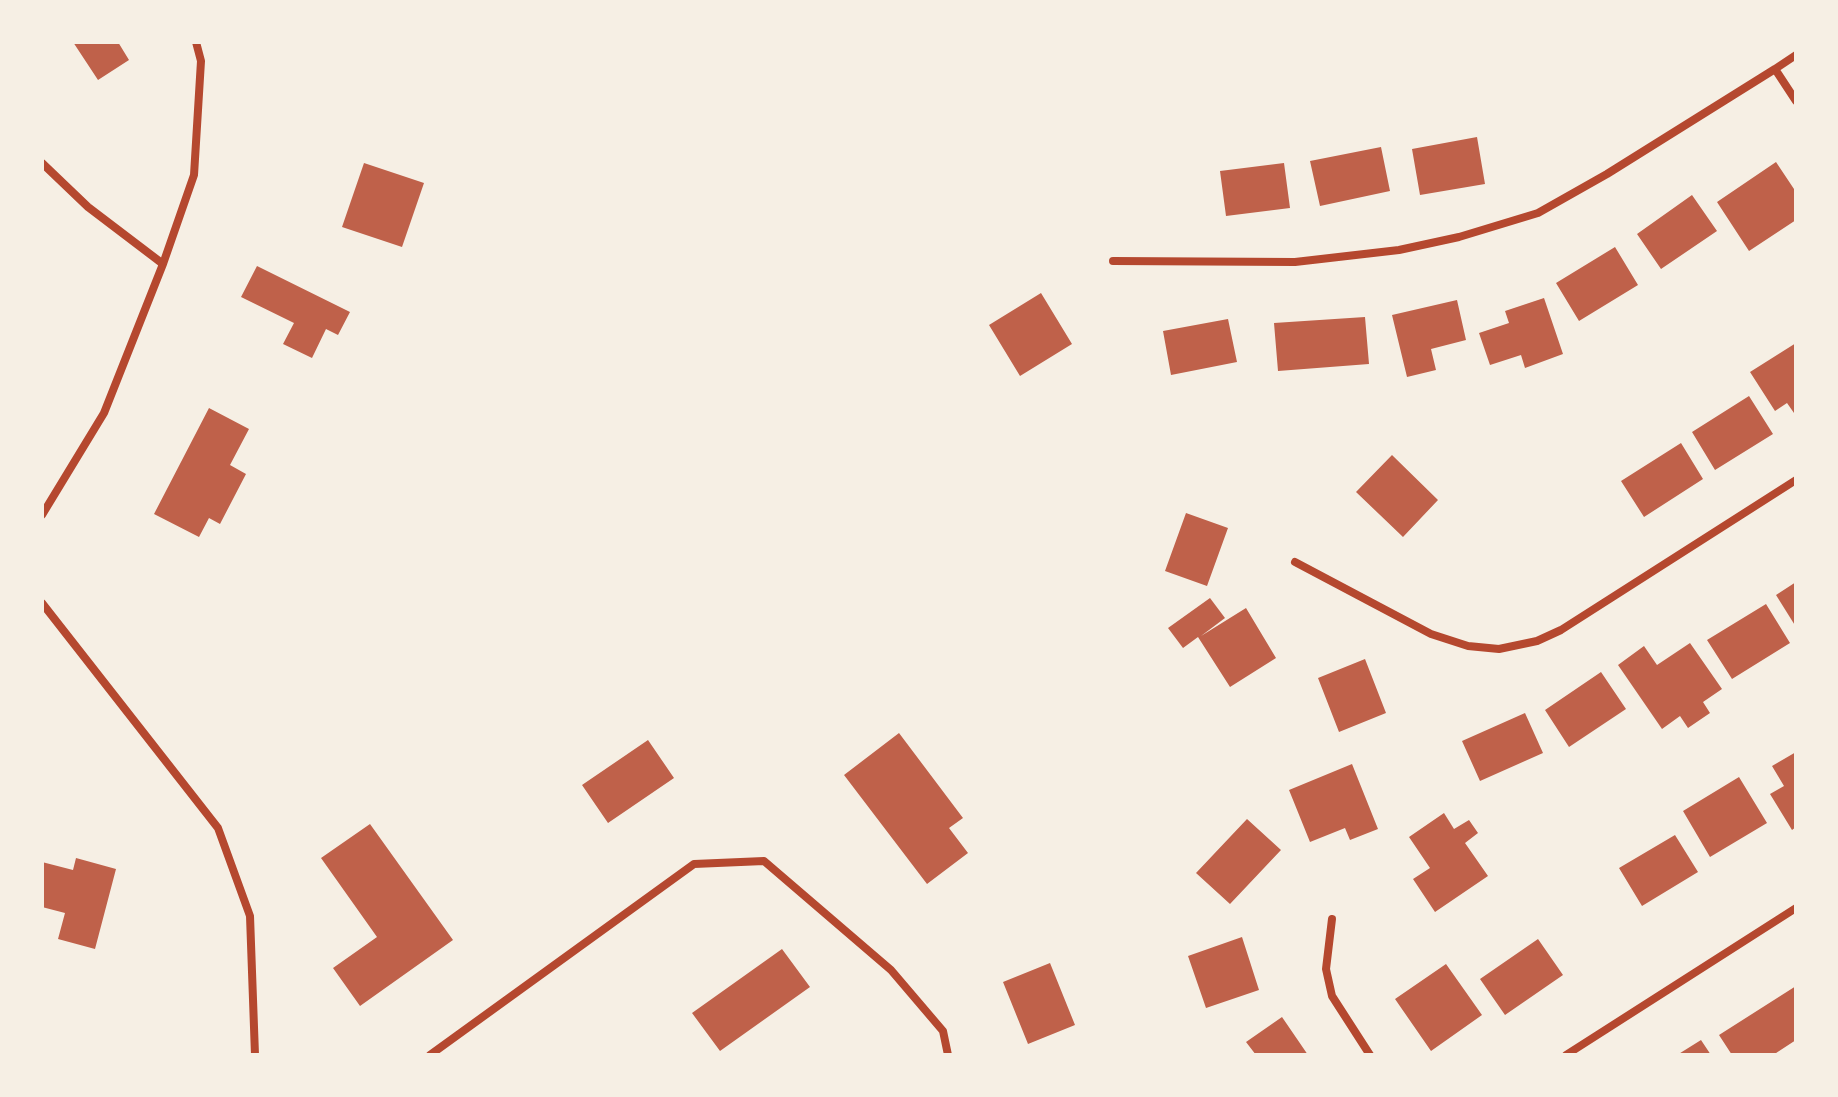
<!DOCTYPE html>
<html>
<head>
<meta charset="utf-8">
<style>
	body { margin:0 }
	#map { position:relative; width:1838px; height:1097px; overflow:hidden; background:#f6efe4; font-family:"Source Sans 3",sans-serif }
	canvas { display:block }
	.frame { position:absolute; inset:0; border:44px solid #f6efe4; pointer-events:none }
</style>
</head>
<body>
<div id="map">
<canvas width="1838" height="1097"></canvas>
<div class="frame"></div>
</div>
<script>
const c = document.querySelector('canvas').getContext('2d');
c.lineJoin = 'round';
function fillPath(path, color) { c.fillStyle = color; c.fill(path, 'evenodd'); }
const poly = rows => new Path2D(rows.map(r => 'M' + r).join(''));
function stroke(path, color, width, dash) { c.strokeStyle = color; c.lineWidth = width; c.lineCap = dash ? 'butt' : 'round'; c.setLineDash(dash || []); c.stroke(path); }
fillPath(poly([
	[73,42,118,42,129,60,98,80],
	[1477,137,1485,184,1420,195,1412,149],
	[1381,147,1390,191,1320,206,1310,161],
	[1776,162,1796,192,1796,220,1749,251,1717,202],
	[364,163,424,183,402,247,342,227],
	[1284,163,1290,208,1226,216,1220,171],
	[1692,195,1717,231,1661,269,1637,234],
	[1615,247,1638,285,1579,321,1556,283],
	[257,266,350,312,338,335,326,329,312,358,283,344,294,323,241,297],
	[1041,293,1072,344,1020,376,989,325],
	[1544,298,1563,354,1525,368,1521,355,1490,365,1479,333,1509,323,1505,311],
	[1457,300,1466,340,1431,349,1436,370,1407,377,1392,315],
	[1365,317,1369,364,1278,371,1274,323],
	[1228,319,1237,362,1171,375,1163,331],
	[1796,343,1796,412,1794,413,1787,403,1775,411,1750,372],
	[1749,396,1773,434,1715,470,1692,432],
	[209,408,249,429,230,465,246,474,220,524,209,518,199,537,154,514],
	[1681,443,1703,479,1644,517,1621,481],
	[1392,455,1438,500,1403,537,1356,492],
	[1186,513,1228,528,1207,586,1165,571],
	[1796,582,1796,627,1776,595],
	[1210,598,1225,618,1201,636,1246,608,1276,658,1230,687,1198,637,1183,648,1168,628],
	[1766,604,1790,643,1732,679,1707,640],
	[1690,643,1722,689,1703,702,1710,713,1688,728,1680,716,1662,729,1618,665,1644,646,1657,665],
	[1365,659,1386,713,1339,732,1318,678],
	[1601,672,1626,709,1569,747,1545,710],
	[1525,713,1543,753,1480,781,1462,741],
	[899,733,963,818,949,828,968,853,927,884,844,775],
	[648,740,674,778,608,823,582,785],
	[1796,752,1796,827,1792,830,1770,794,1784,786,1772,766],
	[1352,764,1378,829,1350,840,1345,828,1310,842,1289,790],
	[1739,777,1767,823,1710,857,1683,811],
	[1444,813,1454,829,1469,820,1478,833,1465,843,1488,876,1435,912,1413,879,1430,868,1409,837],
	[1247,819,1281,850,1230,904,1196,873],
	[370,824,453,940,360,1006,333,968,377,937,321,858],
	[1675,835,1698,872,1642,906,1619,868],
	[76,858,116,869,95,949,58,939,65,913,42,907,42,862,73,870],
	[1242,937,1259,990,1206,1008,1188,956],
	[1538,939,1563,975,1505,1015,1480,979],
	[782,949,810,987,720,1051,692,1013],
	[1050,963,1075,1025,1028,1044,1003,982],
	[1446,964,1482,1015,1431,1051,1395,999],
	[1796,986,1796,1040,1773,1055,1732,1055,1719,1035],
	[1282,1017,1308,1055,1256,1055,1246,1042],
	[1701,1040,1711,1055,1677,1055]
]), '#bf614a');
stroke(poly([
	[1796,55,1775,69,1796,101],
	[42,163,88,207,163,264],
	[1113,261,1295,262,1399,250,1459,237,1538,213,1607,174,1775,69],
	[42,515,104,413,163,264,194,175,201,61,196,42],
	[1295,562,1431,634,1468,646,1499,649,1537,641,1561,630,1796,480],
	[42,603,218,828,250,916,255,1055],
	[1332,919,1326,969,1332,996,1370,1055],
	[430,1055,694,864,764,861,891,970,943,1031,948,1055],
	[1566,1055,1796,908]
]), '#b5482f', 8);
</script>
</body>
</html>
